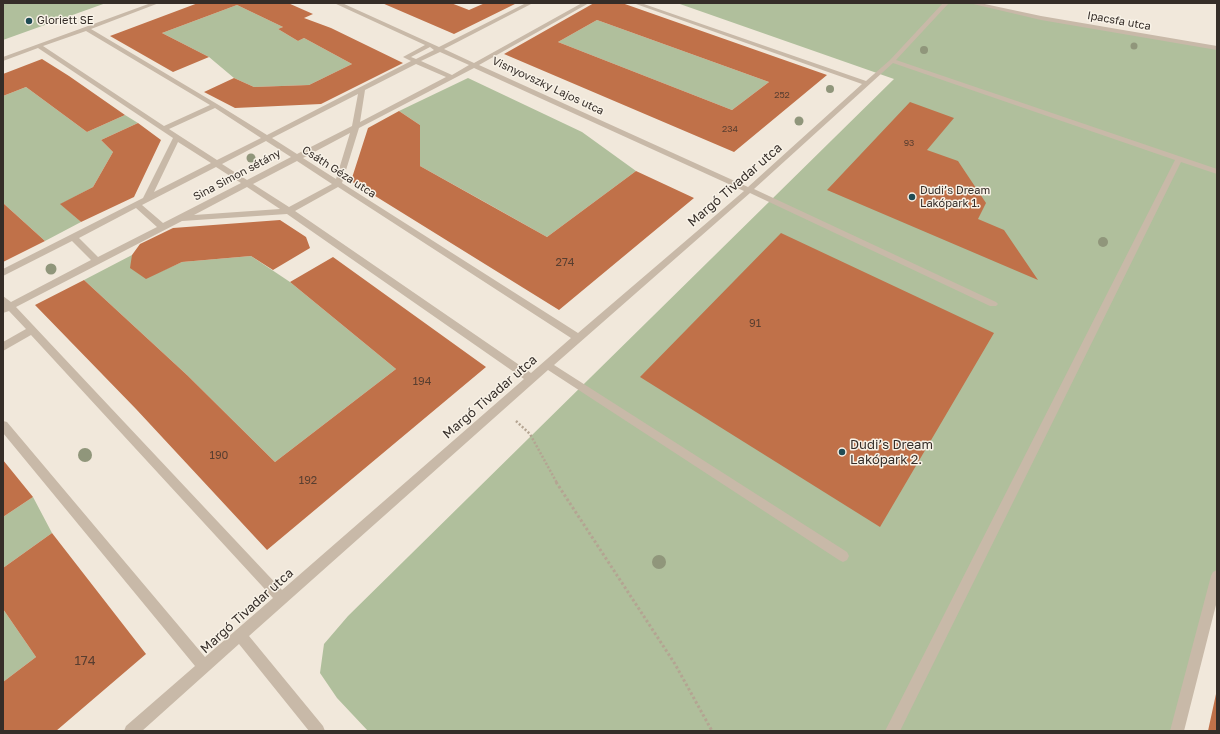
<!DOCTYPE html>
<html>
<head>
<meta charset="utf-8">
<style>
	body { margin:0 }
	#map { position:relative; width:1220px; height:734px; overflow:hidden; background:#f1e8db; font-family:"Golos Text",sans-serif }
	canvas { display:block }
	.frame { position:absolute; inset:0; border:4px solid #352d28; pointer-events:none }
</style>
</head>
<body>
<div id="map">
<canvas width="1220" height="734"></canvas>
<div class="frame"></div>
</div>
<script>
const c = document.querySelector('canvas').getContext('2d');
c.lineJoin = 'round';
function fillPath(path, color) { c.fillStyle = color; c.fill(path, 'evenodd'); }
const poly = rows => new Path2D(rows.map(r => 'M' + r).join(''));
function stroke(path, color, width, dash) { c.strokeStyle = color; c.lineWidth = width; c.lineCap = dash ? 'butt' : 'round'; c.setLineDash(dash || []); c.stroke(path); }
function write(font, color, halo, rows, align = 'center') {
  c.font = font + ' "Golos Text",sans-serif'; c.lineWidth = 3; c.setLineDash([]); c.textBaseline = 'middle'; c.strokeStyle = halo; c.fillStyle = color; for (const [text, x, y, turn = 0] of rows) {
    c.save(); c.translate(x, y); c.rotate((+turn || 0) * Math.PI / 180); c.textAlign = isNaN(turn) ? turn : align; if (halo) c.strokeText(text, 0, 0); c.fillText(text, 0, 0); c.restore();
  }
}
fillPath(poly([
	[3,3,106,3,3,40],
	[677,3,972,3,1041,18,1217,48,1217,576,1177,731,368,731,337,698,320,673,324,644,348,616,894,79],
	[237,5,283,27,278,29,298,41,304,38,352,64,309,85,254,87,234,78,209,57,162,33],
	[597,20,769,82,732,110,558,42],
	[468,78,582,132,636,171,547,237,483,201,420,166,420,125,399,111],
	[26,87,87,132,125,115,138,123,101,140,113,152,93,187,61,204,81,222,45,241,3,203,3,96],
	[132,255,146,278,182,262,251,256,290,282,396,369,275,462,187,375,84,280],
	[33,497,52,533,3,568,3,517],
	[3,609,36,657,3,682]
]), '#b0bf9c');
fillPath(poly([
	[198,3,288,3,313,14,304,18,331,28,403,63,321,104,235,108,204,92,234,78,254,87,309,85,352,64,304,38,298,41,278,29,283,27,237,5,162,33,209,57,173,72,110,36],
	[382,3,451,3,469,10,485,3,517,3,454,34],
	[594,3,622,3,827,75,734,152,504,54],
	[597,20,769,82,732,110,558,42],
	[42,59,69,76,125,115,87,132,26,87,3,96,3,74],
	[910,102,954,118,927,150,958,161,986,203,978,219,1004,230,1038,280,827,190],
	[399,111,420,125,420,166,547,237,636,171,694,198,559,310,351,181,368,128],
	[138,123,161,140,134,197,81,222,60,204,93,187,113,152,101,140],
	[3,203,45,241,3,262],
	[280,220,306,237,310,248,273,270,251,256,182,262,146,279,130,268,132,255,140,244,173,228],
	[781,233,994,333,880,527,640,377],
	[333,257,486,367,267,550,136,409,35,305,84,280,187,375,275,462,396,369,290,282],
	[3,460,33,497,3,517],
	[52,533,146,654,56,731,3,731,3,682,36,657,3,609,3,568],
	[1216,694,1217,731,1208,731]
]), '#c07149');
stroke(poly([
	[516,421,530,434,557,483]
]), '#b4a492', 2.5, [2, 2]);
stroke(poly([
	[556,482,675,664,712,731]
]), '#b4a492', 3, [2.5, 2.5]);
fillPath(poly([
	[151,3,159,3,91,29,217,104,267,135,411,61,403,57,425,45,334,3,342,3,439,47,526,3,533,3,444,49,474,63,582,3,589,3,479,65,748,187,862,84,633,3,641,3,866,81,890,60,943,3,949,3,896,60,1217,169,1217,174,1181,162,900,731,885,731,1175,160,893,63,754,189,996,302,998,304,996,306,990,306,750,193,554,365,847,552,849,556,847,560,843,562,839,560,548,370,249,636,323,726,325,731,309,731,239,644,142,731,124,731,126,726,195,666,3,433,3,421,7,422,205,657,273,598,31,335,3,351,3,342,26,329,9,311,3,313,3,296,11,302,91,260,72,241,3,276,3,269,143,198,173,138,38,48,3,61,3,57,151,3],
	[86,31,210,105,164,126,43,46,86,31],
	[430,47,434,50,416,59,411,57,430,47],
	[440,52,469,65,452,75,421,61,440,52],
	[416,64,446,77,360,122,365,90,416,64],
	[474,68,744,191,578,333,342,183,359,128,474,68],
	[358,94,352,126,297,154,272,138,358,94],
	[215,108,261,138,217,160,169,129,215,108],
	[350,133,336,179,303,158,350,133],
	[266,141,291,157,247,180,222,164,266,141],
	[178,142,211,163,154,192,178,142],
	[297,161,332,184,289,207,253,184,297,161],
	[216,167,241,183,163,223,142,205,216,167],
	[247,187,280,209,194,215,247,187],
	[338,187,571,338,531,373,295,211,338,187],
	[136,208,157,227,98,257,79,238,136,208],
	[287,214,524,379,282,590,16,307,182,221,287,214],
	[969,3,980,3,1041,16,1217,46,1217,50,1041,20,969,3],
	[1217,570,1217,601,1184,731,1170,731,1211,576,1213,572,1217,570]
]), '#c8b9a8');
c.fillStyle = '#90967b';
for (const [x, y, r] of [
	[1134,46,3.5],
	[924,50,4],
	[830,89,4],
	[799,121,4.5],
	[251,158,4.5],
	[1103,242,5],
	[51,269,5.5],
	[85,455,7],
	[659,562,7]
]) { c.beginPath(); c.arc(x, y, r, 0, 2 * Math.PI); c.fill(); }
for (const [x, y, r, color] of [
	[29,21,4,"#1f4c55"],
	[912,197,4,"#1f4c55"],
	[842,452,4,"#1f4c55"]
]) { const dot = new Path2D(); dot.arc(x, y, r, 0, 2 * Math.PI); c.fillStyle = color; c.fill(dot); stroke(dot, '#f8f2e7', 1.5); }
write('9px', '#583e30', null, [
	["252",782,95],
	["234",730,129],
	["93",909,143]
]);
write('11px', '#352d28', '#f8f2e7', [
	["Gloriett SE",37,21],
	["Dudi’s Dream",920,191],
	["Lakópark 1.",920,204]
], 'left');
write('11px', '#352d28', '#f8f2e7', [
	["Ipacsfa utca",1119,21,10],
	["Visnyovszky Lajos utca",548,86,25],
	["Csáth Géza utca",339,172,33],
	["Sina Simon sétány",237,175,-28]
]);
write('11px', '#583e30', null, [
	["274",565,263],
	["91",755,324],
	["194",422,382],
	["190",219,456],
	["192",308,481]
]);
write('13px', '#352d28', '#f8f2e7', [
	["Margó Tivadar utca",735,185,-41],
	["Margó Tivadar utca",490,397,-41],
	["Margó Tivadar utca",247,611,-42]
]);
write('13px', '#352d28', '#f8f2e7', [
	["Dudi’s Dream",850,445],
	["Lakópark 2.",850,460]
], 'left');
write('13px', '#583e30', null, [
	["174",85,661]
]);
</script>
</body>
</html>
